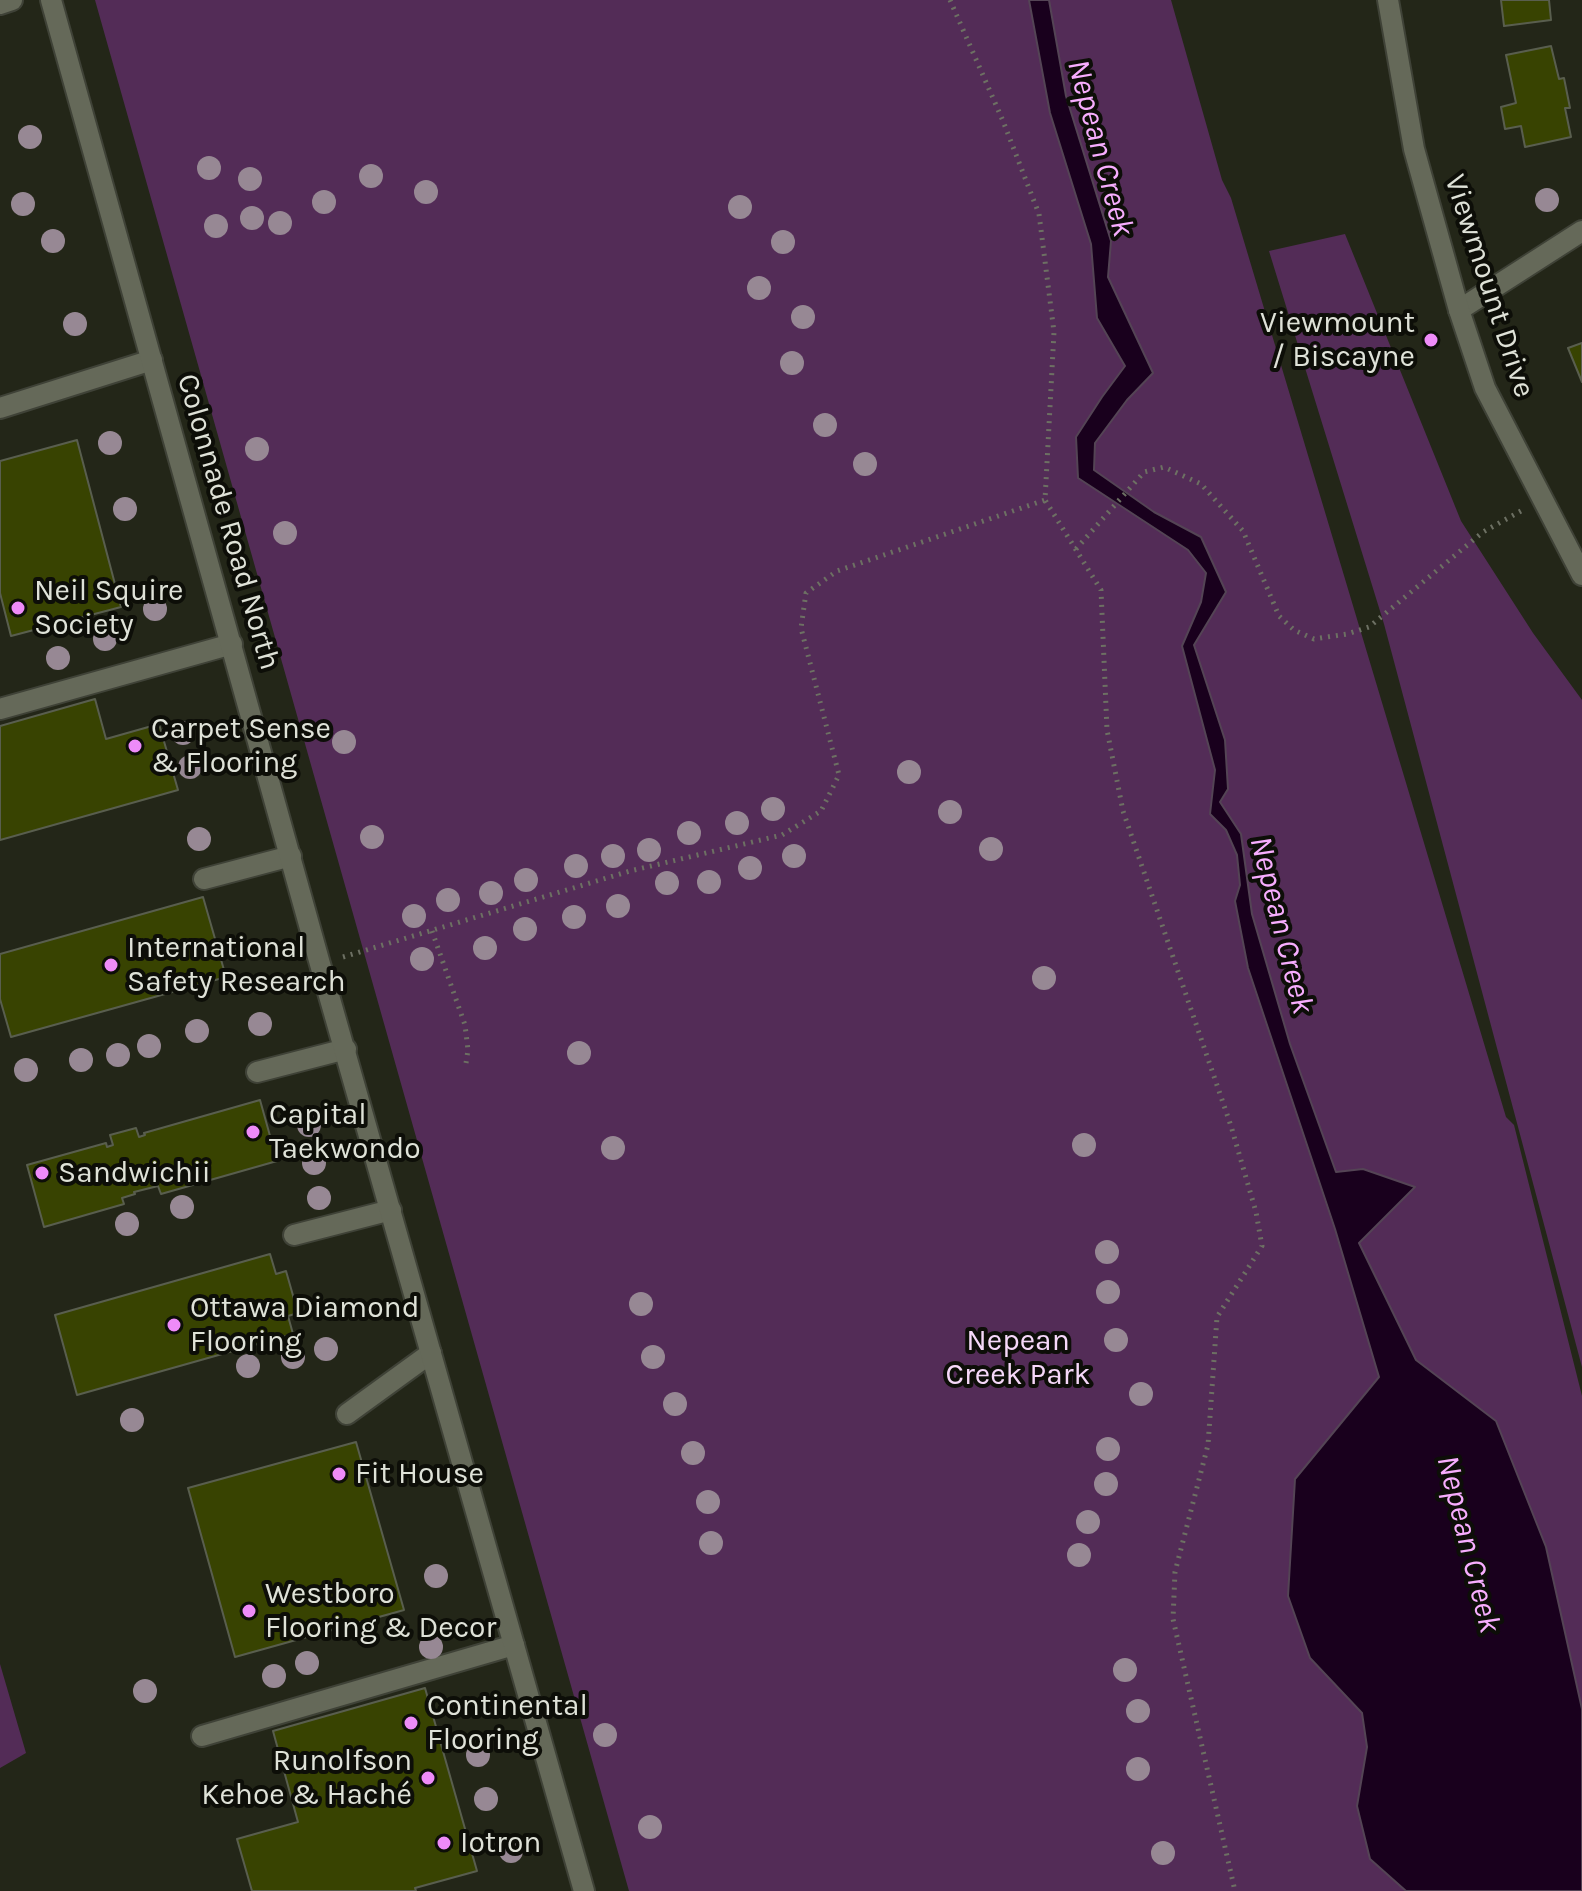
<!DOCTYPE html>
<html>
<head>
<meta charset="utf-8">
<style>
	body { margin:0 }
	canvas { display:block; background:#232618 }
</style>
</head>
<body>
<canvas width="1582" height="1891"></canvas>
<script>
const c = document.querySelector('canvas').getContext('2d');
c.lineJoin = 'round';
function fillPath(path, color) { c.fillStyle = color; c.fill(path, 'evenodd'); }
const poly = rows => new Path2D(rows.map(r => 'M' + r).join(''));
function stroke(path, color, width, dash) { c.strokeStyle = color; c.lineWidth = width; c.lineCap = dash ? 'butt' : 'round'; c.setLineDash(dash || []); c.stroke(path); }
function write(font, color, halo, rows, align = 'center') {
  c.font = font + ' Karla,sans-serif'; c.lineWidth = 8; c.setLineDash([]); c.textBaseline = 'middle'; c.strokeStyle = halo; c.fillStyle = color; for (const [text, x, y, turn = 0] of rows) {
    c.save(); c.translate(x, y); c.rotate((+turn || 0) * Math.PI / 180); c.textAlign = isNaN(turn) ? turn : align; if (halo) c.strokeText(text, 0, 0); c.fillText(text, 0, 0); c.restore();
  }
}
fillPath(poly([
	[95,0,1171,0,1222,180,1231,198,1506,1117,1514,1125,1582,1396,1582,1891,629,1891],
	[1345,234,1461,521,1533,633,1582,700,1582,1367,1384,624,1269,251],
	[0,1664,26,1753,0,1768]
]), '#532c57');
const water = poly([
	[1029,0,1049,0,1066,96,1111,241,1108,277,1153,373,1127,400,1095,443,1094,470,1154,512,1201,537,1226,592,1194,645,1225,740,1228,789,1220,802,1241,834,1252,914,1290,1044,1336,1172,1363,1169,1415,1187,1359,1243,1416,1360,1496,1421,1546,1547,1582,1709,1582,1891,1406,1891,1370,1859,1357,1806,1367,1747,1362,1713,1310,1658,1288,1596,1295,1479,1379,1377,1335,1229,1248,968,1235,901,1240,885,1237,855,1226,830,1210,814,1215,770,1182,646,1201,602,1206,573,1188,550,1078,478,1076,437,1102,397,1125,366,1097,318,1091,244,1050,113,1029,0]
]);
fillPath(water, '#19001d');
stroke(water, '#544455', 2);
const building = poly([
	[1501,0,1549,0,1551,20,1504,26,1501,0],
	[1551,46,1559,79,1564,78,1570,108,1565,108,1571,137,1525,147,1521,126,1505,129,1501,107,1516,103,1506,55,1551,46],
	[1582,343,1582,382,1568,348,1582,343],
	[77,440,121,607,11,636,0,593,0,461,77,440],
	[95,699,106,739,159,724,178,790,0,840,0,726,95,699],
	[203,897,226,977,11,1037,0,999,0,954,203,897],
	[260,1100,277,1161,161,1194,158,1186,134,1192,135,1194,122,1198,124,1204,44,1227,27,1165,106,1143,107,1147,113,1145,110,1135,136,1128,139,1137,145,1135,144,1133,260,1100],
	[270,1254,276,1274,286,1271,298,1313,288,1316,293,1334,77,1395,55,1315,270,1254],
	[356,1442,404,1610,235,1657,188,1488,356,1442],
	[425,1688,477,1871,415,1888,416,1891,252,1891,237,1839,298,1822,273,1731,425,1688]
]);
fillPath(building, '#384301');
stroke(building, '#595e4e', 2);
const lane = poly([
	[0,4,12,0],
	[0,408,152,360],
	[0,709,232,644],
	[204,879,291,856],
	[257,1072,346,1049],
	[294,1235,391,1210],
	[347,1414,431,1353],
	[202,1736,514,1645]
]);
const street = poly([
	[1459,310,1582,231]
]);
const secondary = poly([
	[51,0,320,964,584,1891],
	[1388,0,1414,149,1459,310,1485,388,1582,575]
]);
stroke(lane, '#3f4237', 24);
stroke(street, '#3f4237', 24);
stroke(secondary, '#3f4237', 24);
stroke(poly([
	[950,0,1003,121,1039,214,1054,332,1045,500,1101,590,1107,730,1123,811,1231,1126,1256,1212,1262,1246,1217,1317,1208,1445,1175,1572,1173,1619,1235,1891],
	[1076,549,1144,472,1164,467,1201,484,1243,531,1279,616,1294,630,1314,639,1347,634,1369,627,1483,532,1521,511],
	[432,931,465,1025,468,1050,466,1063],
	[343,957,630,871,782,835,821,811,839,775,801,628,806,593,837,571,1045,500]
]), '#6d7063', 5, [2, 6]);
stroke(lane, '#656959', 20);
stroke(street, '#656959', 20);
stroke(secondary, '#656959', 20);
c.fillStyle = '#978894';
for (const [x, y] of [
	[30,137],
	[209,168],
	[371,176],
	[250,179],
	[426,192],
	[1547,200],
	[324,202],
	[23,204],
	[740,207],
	[252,218],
	[280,223],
	[216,226],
	[53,241],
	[783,242],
	[759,288],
	[803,317],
	[75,324],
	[792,363],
	[825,425],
	[110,443],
	[257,449],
	[865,464],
	[125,509],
	[285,533],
	[155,609],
	[105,639],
	[58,658],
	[183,733],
	[344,742],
	[190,767],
	[909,772],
	[773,809],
	[950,812],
	[737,823],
	[689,833],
	[372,837],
	[199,839],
	[991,849],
	[649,850],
	[613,856],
	[794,856],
	[576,866],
	[750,868],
	[526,880],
	[709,882],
	[667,883],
	[491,893],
	[448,900],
	[618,906],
	[414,916],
	[574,917],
	[525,929],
	[485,948],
	[422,959],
	[1044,978],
	[260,1024],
	[197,1031],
	[149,1046],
	[579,1053],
	[118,1055],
	[81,1060],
	[26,1070],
	[309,1125],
	[1084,1145],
	[613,1148],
	[314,1163],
	[319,1198],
	[182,1207],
	[127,1224],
	[1107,1252],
	[1108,1292],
	[641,1304],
	[1116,1340],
	[326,1349],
	[293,1357],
	[653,1357],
	[248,1366],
	[1141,1394],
	[675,1404],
	[132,1420],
	[1108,1449],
	[693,1453],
	[1106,1484],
	[708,1502],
	[1088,1522],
	[711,1543],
	[1079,1555],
	[436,1576],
	[431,1647],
	[307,1663],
	[1125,1670],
	[274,1676],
	[145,1691],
	[1138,1711],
	[605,1735],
	[478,1755],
	[1138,1769],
	[486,1799],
	[650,1827],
	[511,1851],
	[1163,1853]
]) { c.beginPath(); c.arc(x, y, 12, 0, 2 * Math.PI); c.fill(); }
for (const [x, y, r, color] of [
	[1431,340,8,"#ee8bf8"],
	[18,608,8,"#ee8bf8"],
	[135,746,8,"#ee8bf8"],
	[111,965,8,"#ee8bf8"],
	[253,1132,8,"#ee8bf8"],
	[42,1173,8,"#ee8bf8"],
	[174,1325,8,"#ee8bf8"],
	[339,1474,8,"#ee8bf8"],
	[249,1611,8,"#ee8bf8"],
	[411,1723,8,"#ee8bf8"],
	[428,1778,8,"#ee8bf8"],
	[444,1843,8,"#ee8bf8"]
]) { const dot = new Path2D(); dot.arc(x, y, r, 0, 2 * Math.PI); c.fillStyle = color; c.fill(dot); stroke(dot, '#0d0e08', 3); }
write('30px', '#dfe2d8', '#0d0e08', [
	["Viewmount Drive",1489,286,72],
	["Colonnade Road North",228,522,74]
]);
write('30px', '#dfe2d8', '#0d0e08', [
	["Viewmount",1415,323,"right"],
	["/ Biscayne",1415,357,"right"],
	["Neil Squire",34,591],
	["Society",34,625],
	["Carpet Sense",151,729],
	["& Flooring",151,763],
	["International",127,948],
	["Safety Research",127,982],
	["Capital",269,1115],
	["Taekwondo",269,1149],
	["Sandwichii",58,1173],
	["Ottawa Diamond",190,1308],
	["Flooring",190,1342],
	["Fit House",355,1474],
	["Westboro",265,1594],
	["Flooring & Decor",265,1628],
	["Continental",427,1706],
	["Flooring",427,1740],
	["Runolfson",412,1761,"right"],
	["Kehoe & Haché",412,1795,"right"],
	["Iotron",460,1843]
], 'left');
write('30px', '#f6d8f9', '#0d0e08', [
	["Nepean",1018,1341],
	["Creek Park",1018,1375]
]);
write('italic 32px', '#f7adfe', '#0d0e08', [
	["Nepean Creek",1100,148,75],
	["Nepean Creek",1281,925,76],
	["Nepean Creek",1468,1544,76]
]);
</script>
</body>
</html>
